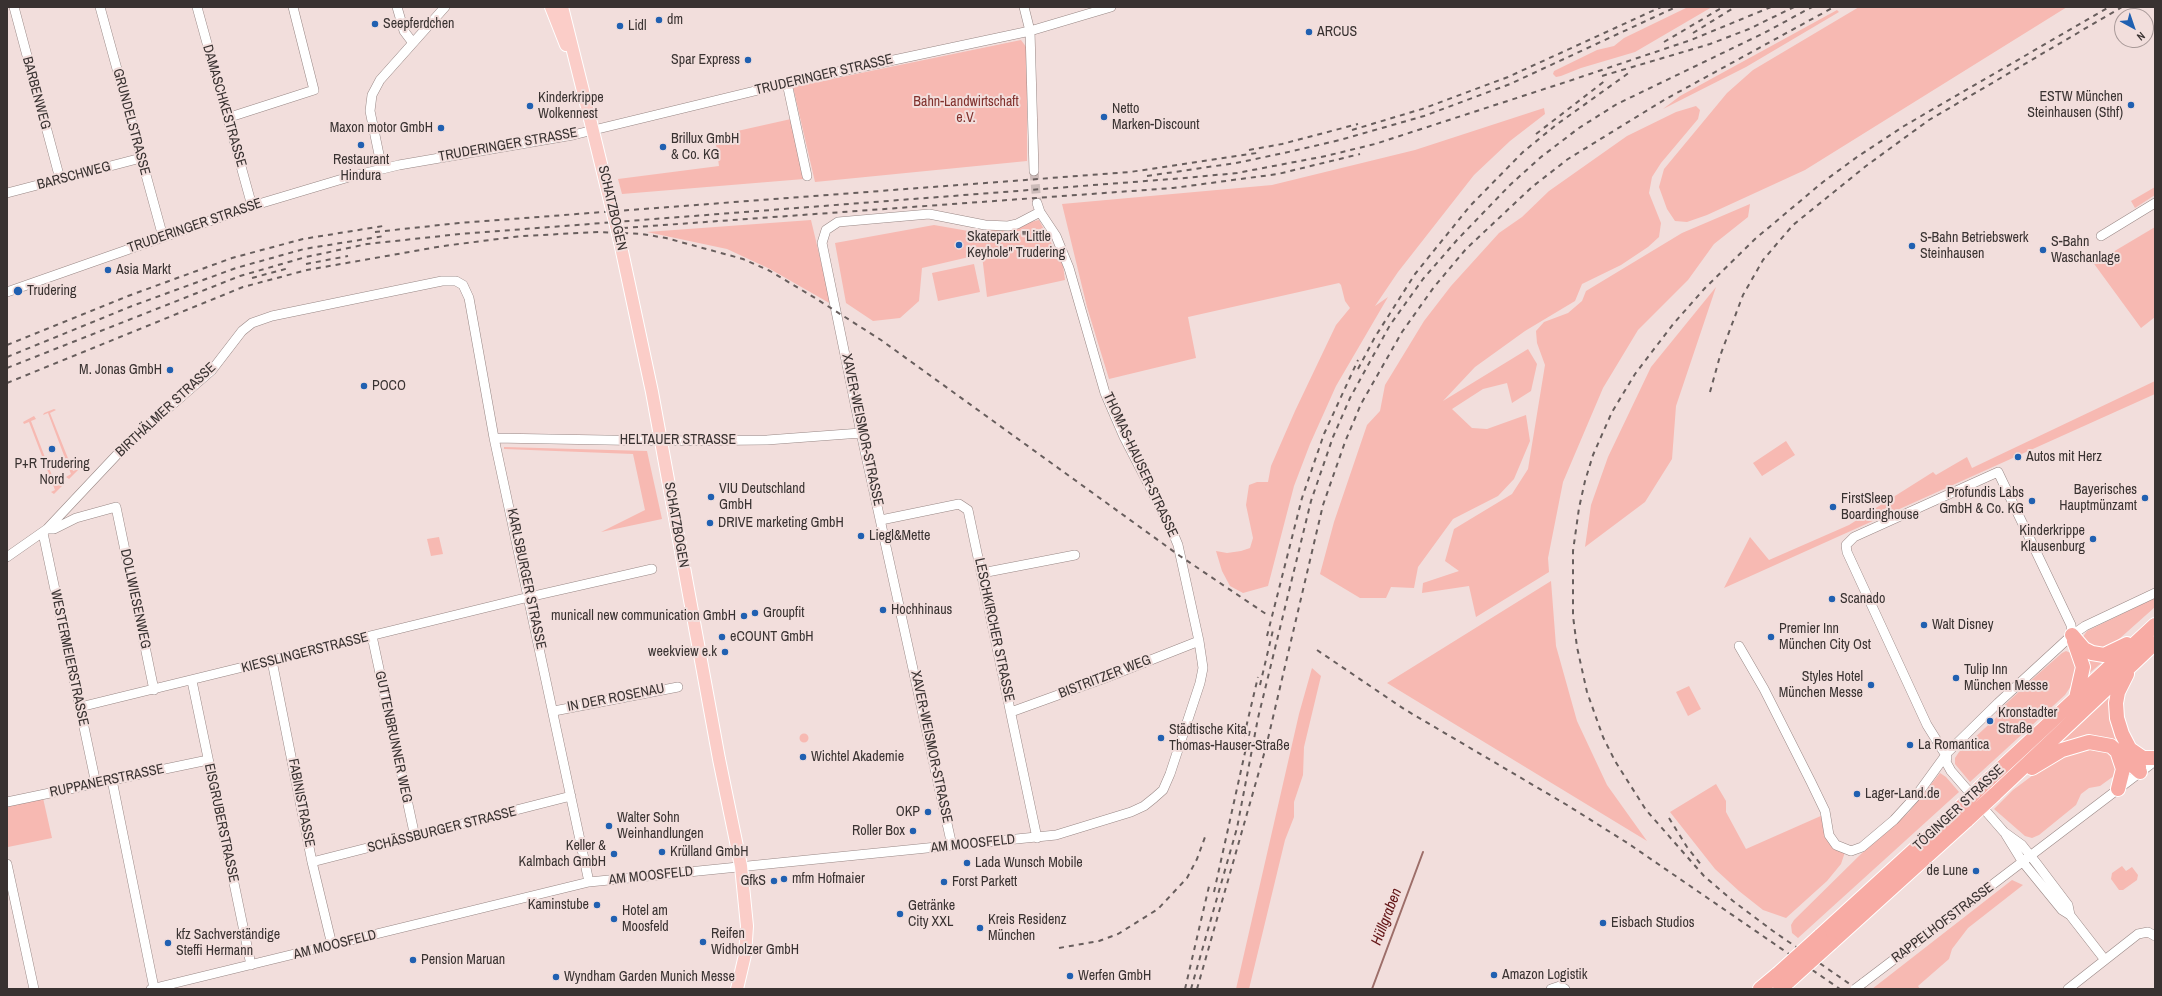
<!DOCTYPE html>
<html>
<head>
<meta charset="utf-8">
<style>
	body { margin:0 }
	#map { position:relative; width:2162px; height:996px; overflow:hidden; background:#f2dedc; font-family:"Archivo Narrow",sans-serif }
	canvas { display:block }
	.frame { position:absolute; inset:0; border:8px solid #393231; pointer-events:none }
	.north { position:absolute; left:2114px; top:8px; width:40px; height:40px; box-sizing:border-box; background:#f2dedc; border:1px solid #a89998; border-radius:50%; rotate:140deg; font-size:11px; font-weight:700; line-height:16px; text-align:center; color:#393231 }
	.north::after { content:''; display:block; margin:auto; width:14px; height:18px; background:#2060b1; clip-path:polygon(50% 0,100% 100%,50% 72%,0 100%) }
</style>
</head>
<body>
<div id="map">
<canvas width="2162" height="996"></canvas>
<div class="frame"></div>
<div class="north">N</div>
</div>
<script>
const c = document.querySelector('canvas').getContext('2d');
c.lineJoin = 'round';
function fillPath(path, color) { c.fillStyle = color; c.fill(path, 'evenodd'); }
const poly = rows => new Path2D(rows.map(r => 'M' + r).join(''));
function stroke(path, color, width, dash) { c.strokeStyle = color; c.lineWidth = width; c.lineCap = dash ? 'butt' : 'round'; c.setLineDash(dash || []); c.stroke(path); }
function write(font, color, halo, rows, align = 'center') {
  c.font = font + ' "Archivo Narrow",sans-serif'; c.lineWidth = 4; c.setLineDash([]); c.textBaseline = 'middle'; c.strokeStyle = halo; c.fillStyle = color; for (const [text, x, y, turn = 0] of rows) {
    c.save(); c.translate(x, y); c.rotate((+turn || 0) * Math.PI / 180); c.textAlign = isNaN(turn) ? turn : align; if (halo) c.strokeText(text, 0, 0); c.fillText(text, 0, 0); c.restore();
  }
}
fillPath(poly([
	[1688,7,1712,7,1635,52,1581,68,1561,76,1556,77,1553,74,1554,71,1597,50,1614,46,1624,38],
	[1859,7,2067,7,1805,170,1707,215,1687,222,1675,221,1667,209,1659,187,1664,169,1727,93,1753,70],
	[1837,10,1839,12,1746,67,1663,109,1680,96],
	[1021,40,1027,48,1027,161,815,182,793,87],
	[1696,106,1700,110,1698,119,1661,163,1652,177,1649,193,1661,223,1659,237,1648,247,1621,265,1582,284,1575,301,1525,331,1475,367,1443,401,1528,349,1537,364,1531,391,1512,403,1507,383,1483,389,1452,409,1472,428,1487,429,1526,415,1530,441,1514,479,1498,496,1453,519,1418,567,1414,588,1391,587,1386,598,1360,598,1320,574,1334,522,1367,425,1380,411,1385,385,1424,321,1451,286,1499,233,1522,217,1549,191,1627,136,1676,112],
	[1544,108,1545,114,1510,141,1474,175,1398,272,1375,306,1388,297,1336,386,1310,444,1294,486,1268,586,1243,593,1230,586,1222,571,1216,551,1227,553,1241,551,1250,548,1253,538,1246,505,1249,485,1257,482,1268,482,1271,466,1295,411,1336,325,1350,308,1345,301,1341,285,1339,283,1188,317,1196,358,1109,379,1087,307,1062,204,1272,185,1415,150],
	[791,119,804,179,622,194,618,179,719,166,715,136],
	[2155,187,2155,195,2135,208,2131,201],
	[1750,204,1748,217,1714,244,1688,280,1638,330,1603,388,1563,482,1548,558,1549,572,1476,617,1469,586,1422,593,1423,583,1459,571,1445,561,1454,529,1512,494,1528,469,1545,365,1537,343,1536,331,1544,322,1568,313,1582,301,1586,291,1682,233],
	[811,220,831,304,770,269,727,249,647,232],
	[1039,220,1063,265,1065,280,987,297,981,247,968,254,969,257,922,268,919,301,900,318,873,321,846,303,835,243,934,225,980,233],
	[2155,227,2155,317,2141,328,2092,261,2113,252],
	[974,264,980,292,938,301,932,273],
	[1716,287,1676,406,1672,459,1645,502,1585,547,1591,505,1608,457,1651,367],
	[2155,381,2155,394,1724,588,1750,537,1769,560,1849,525,1933,472,1936,475,1967,457,1972,468],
	[54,409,56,410,50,413,73,471,79,469,69,479,66,477,71,474,48,413,43,415,44,413],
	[34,416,36,419,31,421,56,486,62,484,62,486,54,494,51,492,55,490,29,422,24,424,23,422],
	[1786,441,1795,455,1762,476,1753,463],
	[504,447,647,451,662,519,601,532,645,510,633,454,504,449],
	[439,537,443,554,431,556,427,539],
	[1551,581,1556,646,1577,721,1607,785,1647,841,1387,683],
	[2155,598,2155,607,2109,648,2092,648,2082,638,2087,631],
	[2066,651,2071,653,2077,662,2075,680,2065,695,1970,782,1955,764,1955,758,1959,752,1998,716,1996,713,2037,675,2062,653],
	[2088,656,2105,660,2087,675,2086,661],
	[1312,668,1321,676,1304,747,1303,775,1294,802,1294,817,1285,840,1249,989,1236,989,1299,714],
	[1689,686,1701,709,1688,716,1676,692],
	[2114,693,2126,751,2113,743,2052,751],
	'799.5 738a4.5 4.5 0 1 1 9 0a4.5 4.5 0 1 1-9 0Z',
	[2093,745,2113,754,2118,773,2100,786,2089,788,2081,794,2076,805,2039,835,2032,838,2025,836,1994,809,2013,790,2060,755],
	[1940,773,1946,777,1959,792,1798,938,1792,933,1791,925,1794,920,1861,854,1908,813],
	[1716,784,1726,801,1726,812,1746,849,1823,815,1824,823,1845,852,1841,864,1827,881,1786,918,1763,910,1739,891,1715,869,1670,812],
	[43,798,52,838,8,847,7,806],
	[2122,866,2126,871,2132,867,2138,875,2137,880,2123,890,2119,890,2111,879,2112,873],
	[2012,880,2023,885,1968,928,1952,949,1949,959,1918,986,1920,989,1872,989]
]), '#f7b9b2');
stroke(poly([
	[1372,989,1423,852]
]), '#9d6e69', 2);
stroke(poly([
	[1034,171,1037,203]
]), '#cdbcba', 9, [9, 4.5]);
const minor = poly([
	[14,7,60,179],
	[100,7,163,237],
	[197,7,252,206],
	[397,7,404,31,413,43],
	[1024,7,1030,31,1034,171],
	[787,83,807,176],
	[227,118,314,90,293,7],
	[382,169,370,111,372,95,380,80,445,7],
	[7,193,141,158],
	[2101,236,2155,203],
	[7,292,252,206,349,177,399,165,573,135,800,80,1030,31,1111,7],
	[494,438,661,441,767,440,861,433],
	[881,520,959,504,968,510,1037,838],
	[47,529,54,529,76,518,116,507,154,690],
	[43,533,96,784],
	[7,557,47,529,126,445,212,370,242,331,252,323,272,316,442,281,456,281,463,285,469,298,494,438,589,882],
	[982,573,1075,555],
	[372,636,415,837],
	[1739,646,1764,689,1811,782,1825,811,1829,835,1836,845,1851,851,1862,847,1894,820,1916,796,1948,752,1998,703,2072,635,2085,626,2155,593],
	[272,661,312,862,332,945],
	[192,681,251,965],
	[80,707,529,597,652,569],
	[554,711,678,687],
	[1011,712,1105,678,1199,641],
	[112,780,154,988],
	[7,802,208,760],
	[2006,835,2022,861,2062,910,2070,915,2105,960],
	[952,846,861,433,822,243,826,230,838,222,929,214,985,225,1008,226,1017,224,1040,212],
	[312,862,571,796],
	[7,864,34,989],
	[2070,915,2068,905,2037,864,2022,845,2004,832,1951,771,1946,762,1947,757,1927,725,1847,552,1846,545,1854,537,1998,472,2071,625,2072,635],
	[1863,983,2155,761],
	[151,989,589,882,1056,835,1131,812,1144,806,1154,798,1163,790,1170,774,1200,683,1203,668,1199,641,1178,545,1171,528,1124,437,1105,393,1069,268,1056,236,1040,212,1037,203],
	[1551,989,1560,986,1565,989],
	[2068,989,2138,934,2148,932,2155,936]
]);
const major = poly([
	[551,7,566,45],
	[562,7,590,119],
	[620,242,652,392,719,759,741,866,747,926,745,955,737,989]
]);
const highway = poly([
	[2072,635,2084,649,2092,653,2104,655,2127,644],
	[2074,641,2083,667,2076,698],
	[2127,674,2118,692,2116,703,2117,718,2122,734,2139,767],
	[2130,749,2143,758,2155,758],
	[2032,768,2062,750,2089,742,2111,746,2140,772],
	[1984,784,2155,625],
	[2118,789,2123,769,2118,754],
	[1994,795,2155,643],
	[1820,936,1958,810],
	[1831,943,1967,820],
	[1760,989,1778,974],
	[1780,989,1789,981]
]);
stroke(minor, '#988785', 10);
stroke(major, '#fff', 14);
stroke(highway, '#fff', 16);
stroke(minor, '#fff', 9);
stroke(major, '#fbcdc8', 12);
stroke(highway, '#f8aba4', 14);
stroke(poly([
	[1693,33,1735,7],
	[1664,42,1723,7],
	[1602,76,1710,44,1749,29,1794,7],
	[1352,130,1422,109,1508,77,1661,7],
	[1536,134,1606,80],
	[1249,150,1282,144,1358,124],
	[1147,176,1236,163,1284,153,1340,140,1424,116,1510,84,1676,7],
	[623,228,1173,188,1278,174,1360,154],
	[375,232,459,223,1130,172,1257,153],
	[306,264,348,256],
	[252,278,289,268],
	[7,345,128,296,232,258,303,239,383,226],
	[7,357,132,306,236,268,304,249,384,236],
	[7,368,240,276,306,257,367,244,460,234,1185,178,1237,173,1326,156,1375,144,1569,81,1691,40,1771,7],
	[1358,369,1375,337,1415,274,1470,206,1523,152,1556,125,1630,72],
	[7,383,243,287,307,270,443,246,522,236,599,232,642,234,666,238,743,259,770,271,815,298,881,340,1180,556,1266,614],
	[1710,392,1720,356,1743,295,1763,260,1793,225,1866,166,1929,120,2122,7],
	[1267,636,1302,498,1324,434,1358,360],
	[1317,650,1404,709,1567,805,1629,844,1840,989],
	[1260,685,1273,630],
	[1244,736,1258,677],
	[1669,818,1687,847,1702,866],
	[1214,892,1250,730],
	[1059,948,1099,941,1118,934,1158,909,1187,878,1197,859,1205,837],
	[1185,989,1210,882],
	[1191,989,1237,828,1258,718,1311,501,1333,437,1350,398,1390,325,1423,279,1457,240,1510,185,1541,157,1579,128,1617,104,1764,33,1812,7],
	[1197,989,1266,747,1323,505,1345,442,1361,404,1402,332,1434,287,1466,249,1532,187,1568,159,1664,100,1834,7],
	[1857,989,1773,931,1733,901,1704,876,1646,810,1615,761,1603,737,1587,692,1577,647,1573,616,1573,551,1579,508,1585,481,1593,455,1612,412,1635,374,1674,323,1705,288,1755,239,1823,182,1857,157,1904,126,2109,7]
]), '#685e5d', 2, [5, 5]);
const minorBridge = poly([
	[1855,989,1863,983]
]);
const majorBridge = poly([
	[590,119,620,242]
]);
const highwayBridge = poly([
	[1958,810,1984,784],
	[1967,820,1994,795],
	[1778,974,1820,936],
	[1789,981,1831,943]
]);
stroke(minorBridge, '#988785', 10, []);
stroke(majorBridge, '#fff', 14, []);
stroke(highwayBridge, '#fff', 16, []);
stroke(minorBridge, '#fff', 9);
stroke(majorBridge, '#fbcdc8', 12);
stroke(highwayBridge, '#f8aba4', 14);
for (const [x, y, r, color] of [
	[659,20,4,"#2060b1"],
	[375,24,4,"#2060b1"],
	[620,26,4,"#2060b1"],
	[1309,32,4,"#2060b1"],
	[748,60,4,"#2060b1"],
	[2131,105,4,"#2060b1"],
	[530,106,4,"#2060b1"],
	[1104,117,4,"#2060b1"],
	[441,128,4,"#2060b1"],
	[361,145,4,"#2060b1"],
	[663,147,4,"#2060b1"],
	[959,245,4,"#2060b1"],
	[1912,246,4,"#2060b1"],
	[2043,250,4,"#2060b1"],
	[108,270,4,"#2060b1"],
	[18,291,5,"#2060b1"],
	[170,370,4,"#2060b1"],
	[364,386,4,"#2060b1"],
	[52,449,4,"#2060b1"],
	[2018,457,4,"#2060b1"],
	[711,497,4,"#2060b1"],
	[2145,498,4,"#2060b1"],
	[2032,501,4,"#2060b1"],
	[1833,507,4,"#2060b1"],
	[710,523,4,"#2060b1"],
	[861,536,4,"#2060b1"],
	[2093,539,4,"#2060b1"],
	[1832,599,4,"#2060b1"],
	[883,610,4,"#2060b1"],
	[755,613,4,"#2060b1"],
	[744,616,4,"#2060b1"],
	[1924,625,4,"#2060b1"],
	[722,637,4,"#2060b1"],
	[1771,637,4,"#2060b1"],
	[725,652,4,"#2060b1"],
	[1956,678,4,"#2060b1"],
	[1871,685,4,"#2060b1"],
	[1990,721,4,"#2060b1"],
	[1161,738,4,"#2060b1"],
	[1910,745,4,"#2060b1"],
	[803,757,4,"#2060b1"],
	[1857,794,4,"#2060b1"],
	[928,812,4,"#2060b1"],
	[609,826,4,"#2060b1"],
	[913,831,4,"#2060b1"],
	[662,852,4,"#2060b1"],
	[614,854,4,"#2060b1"],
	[967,863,4,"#2060b1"],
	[1976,871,4,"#2060b1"],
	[784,879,4,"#2060b1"],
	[774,881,4,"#2060b1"],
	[944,882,4,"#2060b1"],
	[597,905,4,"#2060b1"],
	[900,914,4,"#2060b1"],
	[614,919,4,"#2060b1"],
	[1603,923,4,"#2060b1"],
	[980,928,4,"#2060b1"],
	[703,942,4,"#2060b1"],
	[168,943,4,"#2060b1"],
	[413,960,4,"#2060b1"],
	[1494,975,4,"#2060b1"],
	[1070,976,4,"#2060b1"],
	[556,977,4,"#2060b1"]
]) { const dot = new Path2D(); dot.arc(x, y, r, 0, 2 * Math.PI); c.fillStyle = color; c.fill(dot); stroke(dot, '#f2dedc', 1.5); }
write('14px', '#393231', '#f2dedc', [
	["dm",667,20],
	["Seepferdchen",383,24],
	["Lidl",628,26],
	["ARCUS",1317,32],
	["Spar Express",740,60,"right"],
	["ESTW München",2123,97,"right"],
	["Steinhausen (Sthf)",2123,113,"right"],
	["Kinderkrippe",538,98],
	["Wolkennest",538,114],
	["Netto",1112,109],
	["Marken-Discount",1112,125],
	["Maxon motor GmbH",433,128,"right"],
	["Brillux GmbH",671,139],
	["& Co. KG",671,155],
	["Restaurant",361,160,"center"],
	["Hindura",361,176,"center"],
	["Skatepark \"Little",967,237],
	["Keyhole\" Trudering",967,253],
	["S-Bahn Betriebswerk",1920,238],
	["Steinhausen",1920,254],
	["S-Bahn",2051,242],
	["Waschanlage",2051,258],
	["Asia Markt",116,270],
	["Trudering",27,291],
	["M. Jonas GmbH",162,370,"right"],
	["POCO",372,386],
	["Autos mit Herz",2026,457],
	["P+R Trudering",52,464,"center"],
	["Nord",52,480,"center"],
	["VIU Deutschland",719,489],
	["GmbH",719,505],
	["Bayerisches",2137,490,"right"],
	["Hauptmünzamt",2137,506,"right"],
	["Profundis Labs",2024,493,"right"],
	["GmbH & Co. KG",2024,509,"right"],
	["FirstSleep",1841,499],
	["Boardinghouse",1841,515],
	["DRIVE marketing GmbH",718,523],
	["Kinderkrippe",2085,531,"right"],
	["Klausenburg",2085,547,"right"],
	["Liegl&Mette",869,536],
	["Scanado",1840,599],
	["Hochhinaus",891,610],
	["Groupfit",763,613],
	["municall new communication GmbH",736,616,"right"],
	["Walt Disney",1932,625],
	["Premier Inn",1779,629],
	["München City Ost",1779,645],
	["eCOUNT GmbH",730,637],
	["weekview e.k",717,652,"right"],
	["Tulip Inn",1964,670],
	["München Messe",1964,686],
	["Styles Hotel",1863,677,"right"],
	["München Messe",1863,693,"right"],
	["Kronstadter",1998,713],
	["Straße",1998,729],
	["Städtische Kita",1169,730],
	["Thomas-Hauser-Straße",1169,746],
	["La Romantica",1918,745],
	["Wichtel Akademie",811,757],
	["Lager-Land.de",1865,794],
	["OKP",920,812,"right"],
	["Walter Sohn",617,818],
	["Weinhandlungen",617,834],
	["Roller Box",905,831,"right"],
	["Keller &",606,846,"right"],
	["Kalmbach GmbH",606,862,"right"],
	["Krülland GmbH",670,852],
	["Lada Wunsch Mobile",975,863],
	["de Lune",1968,871,"right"],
	["mfm Hofmaier",792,879],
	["GfkS",766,881,"right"],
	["Forst Parkett",952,882],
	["Kaminstube",589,905,"right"],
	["Getränke",908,906],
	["City XXL",908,922],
	["Hotel am",622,911],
	["Moosfeld",622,927],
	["Kreis Residenz",988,920],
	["München",988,936],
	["Eisbach Studios",1611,923],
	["Reifen",711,934],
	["Widholzer GmbH",711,950],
	["kfz Sachverständige",176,935],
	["Steffi Hermann",176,951],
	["Pension Maruan",421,960],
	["Amazon Logistik",1502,975],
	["Werfen GmbH",1078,976],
	["Wyndham Garden Munich Messe",564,977]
], 'left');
write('14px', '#393231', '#f2dedc', [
	["TRUDERINGER STRASSE",824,75,-13],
	["BARBENWEG",36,93,75],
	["DAMASCHKESTRASSE",224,106,74],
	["GRUNDELSTRASSE",131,122,75],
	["TRUDERINGER STRASSE",508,145,-10],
	["BARSCHWEG",74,176,-15],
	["SCHATZBOGEN",612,208,77],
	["TRUDERINGER STRASSE",195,226,-19],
	["BIRTHÄLMER STRASSE",166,410,-43],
	["XAVER-WEISMOR-STRASSE",862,430,78],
	["HELTAUER STRASSE",678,440],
	["THOMAS-HAUSER-STRASSE",1140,465,65],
	["SCHATZBOGEN",676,525,80],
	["KARLSBURGER STRASSE",526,579,78],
	["DOLLWIESENWEG",135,599,78],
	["LESCHKIRCHER STRASSE",994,630,78],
	["KIESSLINGERSTRASSE",305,653,-14],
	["WESTERMEIERSTRASSE",69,658,78],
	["BISTRITZER WEG",1105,677,-21],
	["IN DER ROSENAU",616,698,-11],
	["GUTTENBRUNNER WEG",393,737,78],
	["XAVER-WEISMOR-STRASSE",931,747,78],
	["RUPPANERSTRASSE",107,781,-12],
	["FABINISTRASSE",301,803,79],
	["TÖGINGER STRASSE",1959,808,-43],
	["EISGRUBERSTRASSE",221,823,78],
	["SCHÄSSBURGER STRASSE",442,830,-14],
	["AM MOOSFELD",973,844,-6],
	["AM MOOSFELD",651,876,-6],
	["RAPPELHOFSTRASSE",1943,923,-37],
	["AM MOOSFELD",335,945,-14]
]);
write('14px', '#80312d', '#f2dedc', [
	["Bahn-Landwirtschaft",966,102],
	["e.V.",966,118]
]);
write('italic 15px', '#621415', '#f2dedc', [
	["Hüllgraben",1387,917,-69]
]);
</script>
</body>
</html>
